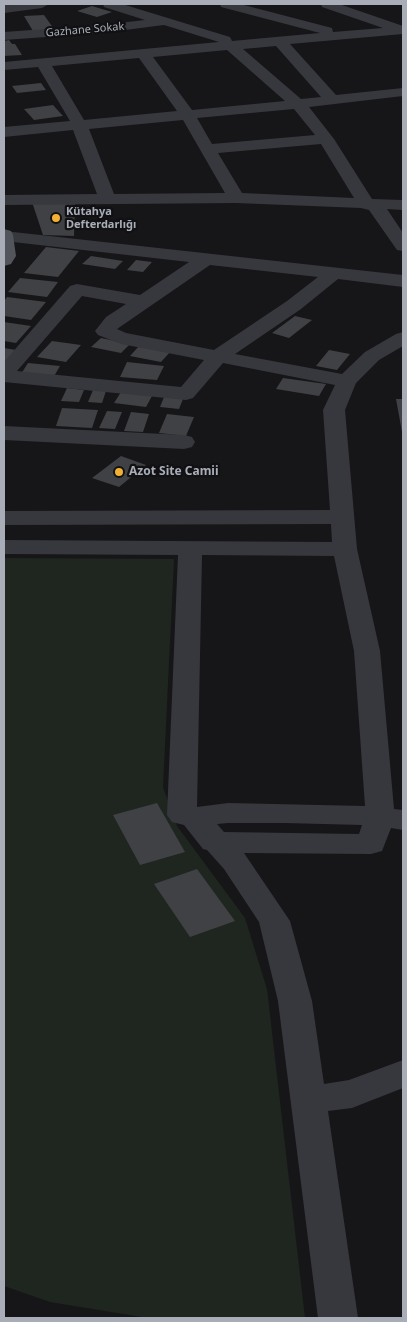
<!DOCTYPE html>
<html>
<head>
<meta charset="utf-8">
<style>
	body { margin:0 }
	#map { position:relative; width:407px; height:1322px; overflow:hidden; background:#161618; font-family:"Noto Sans",sans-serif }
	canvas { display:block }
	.frame { position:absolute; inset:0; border:5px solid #a8adb8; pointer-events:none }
</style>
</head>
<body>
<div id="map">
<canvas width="407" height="1322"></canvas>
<div class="frame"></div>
</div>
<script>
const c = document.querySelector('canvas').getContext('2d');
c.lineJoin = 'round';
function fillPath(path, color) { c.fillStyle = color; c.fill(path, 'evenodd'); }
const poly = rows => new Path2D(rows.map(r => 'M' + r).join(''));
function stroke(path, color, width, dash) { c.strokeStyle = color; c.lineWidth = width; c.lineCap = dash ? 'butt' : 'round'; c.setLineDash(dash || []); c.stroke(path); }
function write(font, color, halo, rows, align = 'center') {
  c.font = font + ' "Noto Sans",sans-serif'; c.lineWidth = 4.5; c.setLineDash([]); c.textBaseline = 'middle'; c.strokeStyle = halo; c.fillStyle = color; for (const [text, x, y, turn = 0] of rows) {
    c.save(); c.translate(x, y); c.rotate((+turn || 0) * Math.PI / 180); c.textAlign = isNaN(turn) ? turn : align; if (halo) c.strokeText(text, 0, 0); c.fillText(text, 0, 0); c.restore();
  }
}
fillPath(poly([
	[4,558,174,559,163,787,177,826,245,918,267,989,305,1318,148,1318,50,1302,4,1286]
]), '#1e261f');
fillPath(poly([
	[92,6,112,12,97,17,77,11],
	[44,15,54,29,33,31,24,16],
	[9,40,12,44,15,44,22,55,4,56,4,41],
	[41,83,46,90,17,93,12,86],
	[53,105,63,116,34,120,24,109],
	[32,202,75,202,74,236,43,235],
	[46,247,79,251,58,277,24,273],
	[91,256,123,261,115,269,82,264],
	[136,260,152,262,143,272,127,270],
	[20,278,58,282,47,297,8,292],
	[7,297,46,302,31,320,4,316,4,301],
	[295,316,312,320,289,338,272,333],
	[4,322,31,326,16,343,4,341],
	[101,338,130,344,121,353,91,347],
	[52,341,81,345,66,362,37,357],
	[139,346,171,351,161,362,130,356],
	[4,348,16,350,4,363],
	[329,350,350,354,337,370,316,366],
	[127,362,164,366,157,380,120,377],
	[28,363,60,366,53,378,21,374],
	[283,378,326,384,319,396,276,389],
	[67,388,84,390,79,402,61,401],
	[93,390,106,391,102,403,88,402],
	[121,392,152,396,146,407,114,403],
	[164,397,183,399,179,409,160,407],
	[396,399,403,399,403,432,402,432],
	[62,408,98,410,92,428,56,426],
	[107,411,122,412,115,429,99,428],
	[131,412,149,414,143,432,124,431],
	[167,414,194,417,186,436,159,433],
	[121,456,146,465,119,487,92,478],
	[157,803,185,852,140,865,113,815],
	[197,869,235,921,190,937,154,884]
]), '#404145');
fillPath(poly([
	[14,4,49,4,42,8,4,13,4,5,14,4],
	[103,4,122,4,230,37,232,41,320,33,221,7,220,4,240,4,332,28,333,32,383,28,322,7,321,4,339,4,403,26,403,34,290,44,336,95,403,88,403,96,309,107,334,139,372,199,403,200,403,210,387,209,403,233,403,251,397,250,369,210,361,208,236,203,4,205,4,195,97,194,73,130,4,137,4,127,70,121,38,67,4,70,4,62,219,42,164,25,102,33,4,40,4,32,102,25,145,20,104,7,103,4],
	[276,46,321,97,301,99,243,49,276,46],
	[227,50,285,101,192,110,153,57,227,50],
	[139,58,177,111,84,120,52,66,139,58],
	[294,109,315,135,212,144,197,118,294,109],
	[183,120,225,193,114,194,89,129,183,120],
	[321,144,354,198,242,193,218,153,321,144],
	[4,231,403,275,403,287,338,279,301,309,235,354,342,374,365,352,396,334,403,332,403,346,379,360,356,383,345,410,357,549,380,651,394,809,403,810,403,830,391,828,382,851,371,854,244,853,290,921,312,1001,324,1084,349,1080,403,1060,403,1088,352,1108,328,1111,358,1318,318,1318,278,1001,259,922,224,869,207,850,203,849,184,825,172,822,167,815,178,555,4,554,4,540,332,542,331,524,4,525,4,511,330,510,323,410,335,385,223,363,193,398,186,400,4,382,4,362,70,286,77,284,140,295,189,262,4,241,4,231],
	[210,265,318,277,287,301,214,350,126,333,117,329,210,265],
	[82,296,126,304,106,317,95,331,98,335,121,344,204,360,181,387,17,371,82,296],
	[202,555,334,556,354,651,365,806,228,803,197,807,202,555],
	[228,823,285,823,362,825,359,834,224,832,217,824,228,823],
	[4,426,184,435,192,437,195,442,192,447,184,449,4,440,4,426]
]), '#37383d');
fillPath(poly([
	[4,229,11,231,13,235,16,256,11,264,4,266,4,229]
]), '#53555c');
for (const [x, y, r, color] of [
	[56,218,5,"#f2b134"],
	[119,472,5,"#f2b134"]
]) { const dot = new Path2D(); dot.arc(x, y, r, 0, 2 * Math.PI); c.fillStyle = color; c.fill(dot); stroke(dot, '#111113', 2); }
write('11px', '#a8adb8', '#111113', [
	["Gazhane Sokak",85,30,-5]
]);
write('bold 11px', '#a8adb8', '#111113', [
	["Kütahya",66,212],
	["Defterdarlığı",66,225]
], 'left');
write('bold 12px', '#a8adb8', '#111113', [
	["Azot Site Camii",129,472]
], 'left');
</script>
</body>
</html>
